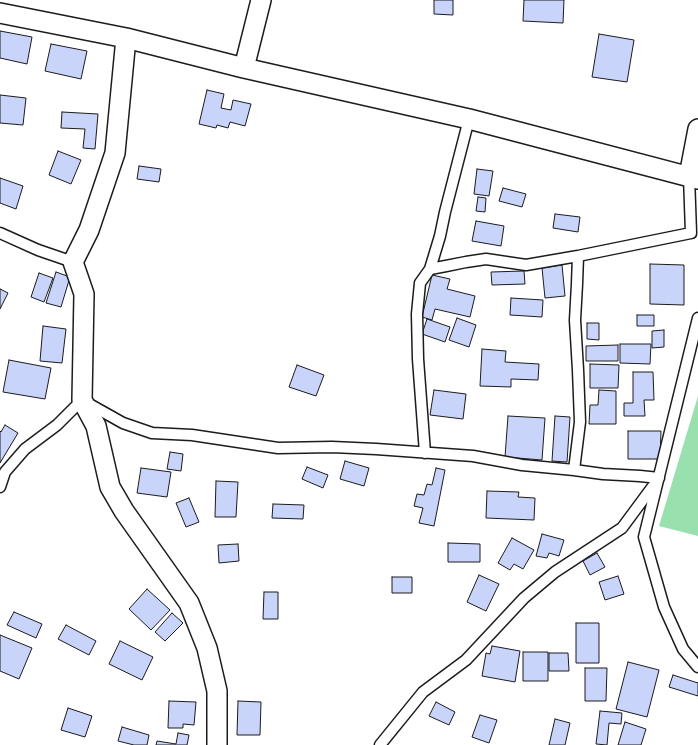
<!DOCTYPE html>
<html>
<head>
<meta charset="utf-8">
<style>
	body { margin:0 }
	canvas { display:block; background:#fff }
</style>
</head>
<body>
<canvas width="698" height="745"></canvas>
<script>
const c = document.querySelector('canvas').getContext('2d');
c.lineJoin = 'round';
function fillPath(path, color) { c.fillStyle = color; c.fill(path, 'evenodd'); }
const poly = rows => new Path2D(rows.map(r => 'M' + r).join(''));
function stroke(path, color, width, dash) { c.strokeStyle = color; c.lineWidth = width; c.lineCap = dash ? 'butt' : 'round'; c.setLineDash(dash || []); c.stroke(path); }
fillPath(poly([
	[698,396,698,536,659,526]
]), '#98e0ae');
const building = poly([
	[434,0,453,0,453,15,434,14,434,0],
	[524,0,564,0,563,23,523,21,524,0],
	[0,31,32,37,27,64,0,58,0,31],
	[599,34,634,40,627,82,592,77,599,34],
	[51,44,87,51,81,79,45,71,51,44],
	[207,90,224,94,221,108,231,110,233,100,251,104,245,126,230,122,228,128,217,125,216,128,199,124,207,90],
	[0,95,26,98,23,125,0,123,0,95],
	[62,112,98,114,95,149,83,148,85,129,61,128,62,112],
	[58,151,81,160,71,184,49,175,58,151],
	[139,166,161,169,159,182,137,179,139,166],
	[477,169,493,171,489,196,474,194,477,169],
	[0,178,23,186,16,209,0,203,0,178],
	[503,188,526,194,522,207,499,201,503,188],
	[478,197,486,198,485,212,476,211,478,197],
	[555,214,580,217,578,232,553,228,555,214],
	[476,221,504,226,501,246,472,241,476,221],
	[650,264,684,265,684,305,650,304,650,264],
	[562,265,565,296,545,298,542,268,562,265],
	[524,271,525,284,492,285,491,272,524,271],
	[56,272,70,277,61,307,46,303,56,272],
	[39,273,53,278,44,302,31,297,39,273],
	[432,275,450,279,447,289,475,296,470,317,435,309,432,320,422,317,432,275],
	[0,289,8,293,0,309,0,289],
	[511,298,543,300,542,317,510,315,511,298],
	[637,315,654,315,654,326,637,326,637,315],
	[457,318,476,325,469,347,449,340,457,318],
	[427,319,450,327,445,342,422,334,427,319],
	[587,323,599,323,599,340,587,339,587,323],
	[43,326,66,329,62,363,40,361,43,326],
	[664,330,664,347,652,348,652,331,664,330],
	[620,344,651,344,650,364,620,363,620,344],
	[618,345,618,361,586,361,586,346,618,345],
	[482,349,506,351,505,362,539,364,538,380,511,379,511,387,480,386,482,349],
	[9,360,51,368,45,399,3,392,9,360],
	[590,364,619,365,618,388,590,388,590,364],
	[297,365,324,375,316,396,289,387,297,365],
	[633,372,653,372,654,400,644,400,645,416,624,416,624,403,633,403,633,372],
	[434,390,466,394,463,419,430,415,434,390],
	[599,390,616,391,616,424,589,424,590,405,598,405,599,390],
	[508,416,545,418,542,460,505,457,508,416],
	[555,416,570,417,567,462,552,461,555,416],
	[5,425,18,433,0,463,0,431,1,432,5,425],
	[628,431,661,431,660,459,628,459,628,431],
	[170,452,183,454,181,471,167,469,170,452],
	[345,461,369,468,364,486,340,479,345,461],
	[307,467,328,475,323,488,302,479,307,467],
	[141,468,171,472,167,497,137,493,141,468],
	[436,468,445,470,434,526,419,523,423,508,414,506,417,494,424,495,427,484,432,485,436,468],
	[216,481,238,482,236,517,215,517,216,481],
	[487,491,519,492,518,497,535,498,534,520,486,518,487,491],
	[189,498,199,522,186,527,176,503,189,498],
	[273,504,304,505,303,519,272,518,273,504],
	[542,534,564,540,559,556,549,553,547,558,536,556,542,534],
	[512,538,534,550,523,569,514,564,510,570,498,563,512,538],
	[448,543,480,544,480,562,448,562,448,543],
	[238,544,239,561,219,563,218,545,238,544],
	[597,553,605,567,590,575,583,561,597,553],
	[479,575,499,584,486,611,467,602,479,575],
	[618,576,624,594,605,600,599,582,618,576],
	[392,577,412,577,412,593,392,593,392,577],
	[147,589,170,610,151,630,129,609,147,589],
	[264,592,278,592,278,619,263,619,264,592],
	[14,612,42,624,36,638,7,625,14,612],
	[172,613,183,623,165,641,155,632,172,613],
	[576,623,599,623,599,663,576,663,576,623],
	[66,625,96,641,89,655,58,639,66,625],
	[0,635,32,648,19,679,0,671,0,635],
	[120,641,153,657,142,680,109,664,120,641],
	[492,646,520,651,515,682,482,676,486,653,490,654,492,646],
	[523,652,548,652,548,681,523,681,523,652],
	[549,653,568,653,569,671,549,671,549,653],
	[628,662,659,670,647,717,616,709,628,662],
	[585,668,607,668,606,701,585,701,585,668],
	[673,675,698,683,698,696,669,687,673,675],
	[169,701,196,702,194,725,183,724,183,728,168,728,169,701],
	[238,701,261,702,260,735,237,735,238,701],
	[436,702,455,712,449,725,429,716,436,702],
	[68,708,92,716,85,737,61,730,68,708],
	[600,711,622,713,621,724,609,723,607,745,596,744,600,711],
	[480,715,497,720,489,743,472,737,480,715],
	[555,719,570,723,565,745,549,745,555,719],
	[625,722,646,729,641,745,618,745,625,722],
	[122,727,149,735,147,745,134,745,118,741,122,727],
	[178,733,189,735,187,745,156,745,157,741,176,744,178,733]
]);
fillPath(building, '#c9d4fb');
stroke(building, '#1c1c1c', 1);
const service = poly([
	[0,233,38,250,73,262],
	[430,269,446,266,466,262,486,259,526,265,578,256,691,233,689,176],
	[698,318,644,537,664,607,683,649,698,667],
	[425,453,418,359,417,314,420,283,430,269,440,236,445,212,469,119],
	[574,470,580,422,578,370,575,320,577,284,578,256],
	[0,487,5,472,25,449,57,425,82,400,123,423,152,433,192,435,278,448,332,447,376,449,473,456,522,465,574,470,603,474,640,476,659,478],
	[380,745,423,692,466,660,524,598,555,572,622,528,659,478]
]);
const minor = poly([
	[0,13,126,38,244,68,469,119,698,179],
	[126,38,115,153,89,230,73,262,84,294,82,400,96,426,110,487,124,511,189,603,207,648,217,691,217,745],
	[244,68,261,0],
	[689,176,698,129]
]);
stroke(service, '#1c1c1c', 13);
stroke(minor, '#1c1c1c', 22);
stroke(service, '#fff', 10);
stroke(minor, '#fff', 19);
</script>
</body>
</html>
